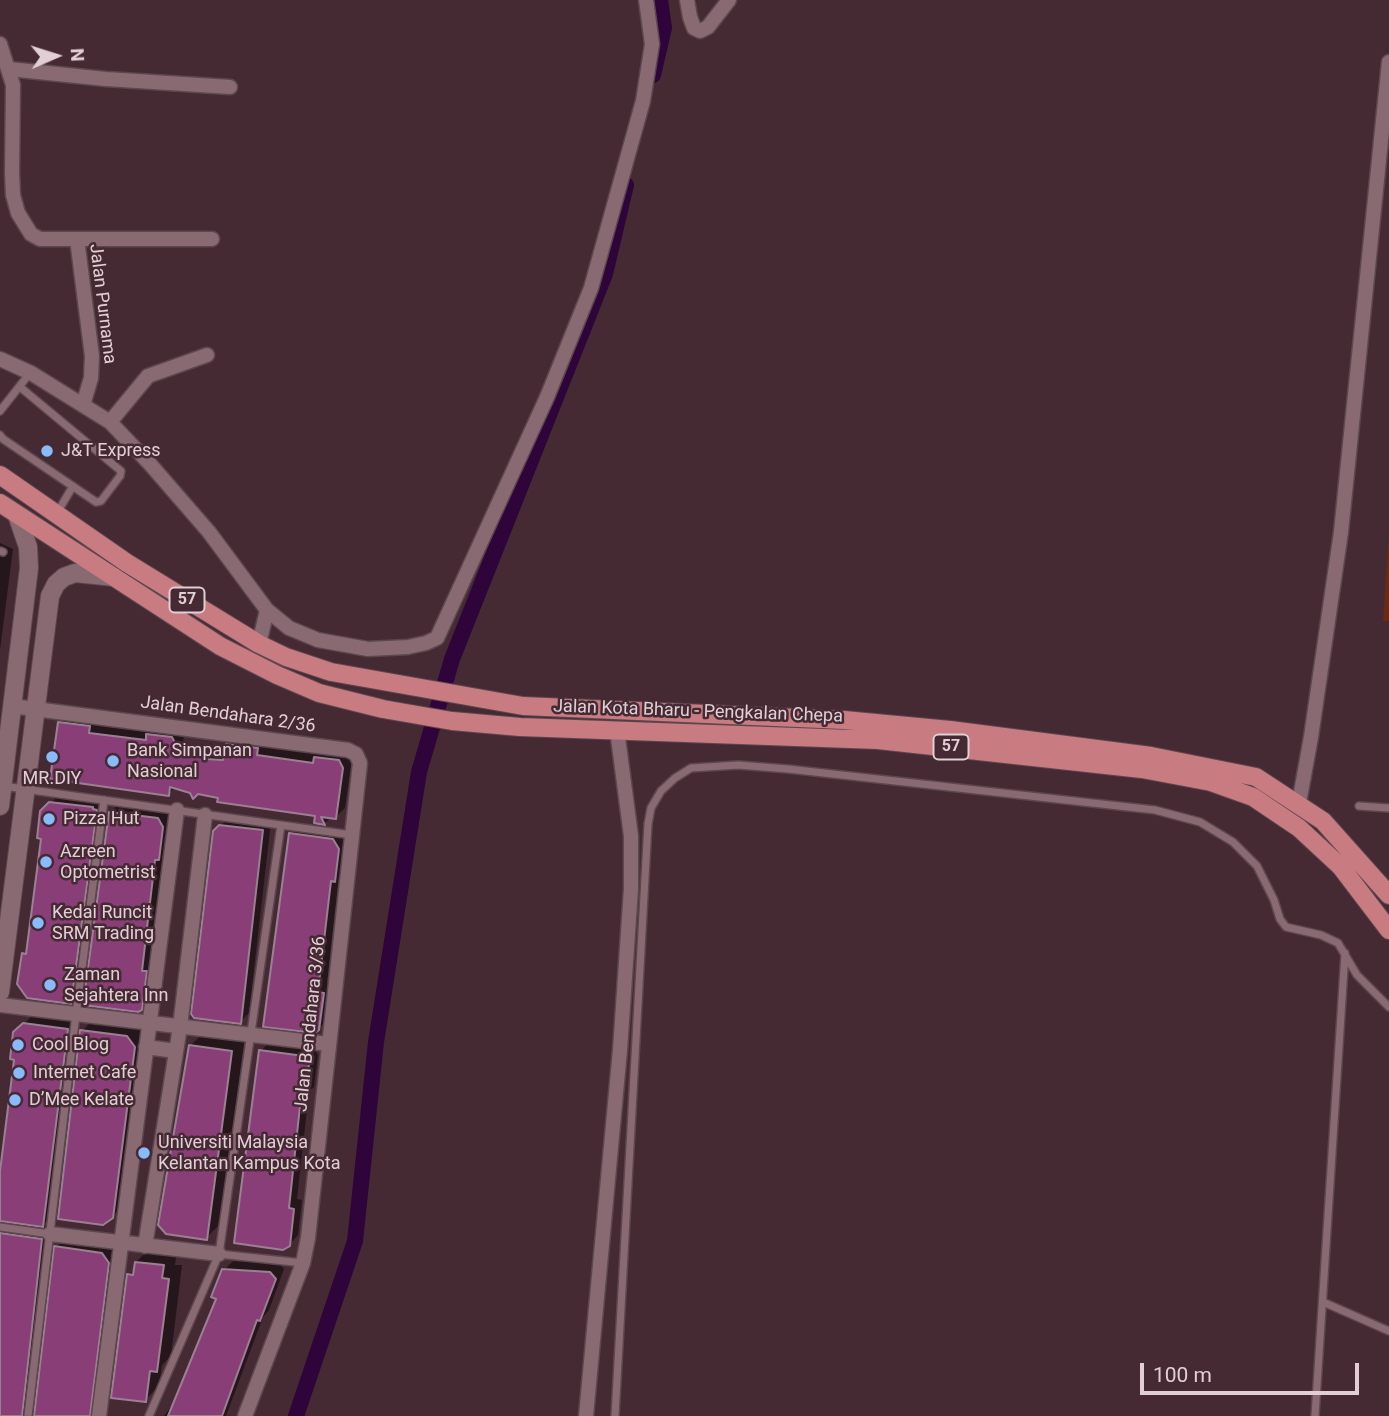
<!DOCTYPE html>
<html>
<head>
<meta charset="utf-8">
<style>
	body { margin:0 }
	#map { position:relative; width:1389px; height:1416px; overflow:hidden; background:#452a33; font-family:Roboto,sans-serif }
	canvas { display:block }
	.north { position:absolute; left:21px; top:21px; width:70px; height:70px; -webkit-text-stroke:5px #452a33; paint-order:stroke; rotate:87deg; font-size:19px; font-weight:700; line-height:28px; text-align:center; color:#e1cfd5 }
	.north::after { content:''; display:block; margin:auto; width:24px; height:32px; background:#e1cfd5; clip-path:polygon(50% 0,100% 100%,50% 72%,0 100%) }
	.scale { position:absolute; left:1140px; top:1363px; width:219px; height:32px; box-sizing:border-box; border:4px solid #e1cfd5; border-top:0; padding-left:9px; font-size:21px; line-height:24px; white-space:nowrap; color:#e1cfd5; -webkit-text-stroke:5px #452a33; paint-order:stroke }
</style>
</head>
<body>
<div id="map">
<canvas width="1389" height="1416"></canvas>
<div class="north">N</div>
<div class="scale">100 m</div>
</div>
<script>
const c = document.querySelector('canvas').getContext('2d');
c.lineJoin = 'round';
function fillPath(path, color) { c.fillStyle = color; c.fill(path, 'evenodd'); }
const poly = rows => new Path2D(rows.map(r => 'M' + r).join(''));
function stroke(path, color, width, dash) { c.strokeStyle = color; c.lineWidth = width; c.lineCap = dash ? 'butt' : 'round'; c.setLineDash(dash || []); c.stroke(path); }
function write(font, color, halo, rows, align = 'center') {
  c.font = font + ' Roboto,sans-serif'; c.lineWidth = 5; c.setLineDash([]); c.textBaseline = 'middle'; c.strokeStyle = halo; c.fillStyle = color; for (const [text, x, y, turn = 0] of rows) {
    c.save(); c.translate(x, y); c.rotate((+turn || 0) * Math.PI / 180); c.textAlign = isNaN(turn) ? turn : align; if (halo) c.strokeText(text, 0, 0); c.fillText(text, 0, 0); c.restore();
  }
}
fillPath(poly([
	[1389,533,1389,621,1383,621]
]), '#6a2a15');
fillPath(poly([
	[0,543,13,549,0,650],
	[69,713,98,724,151,731,157,725,184,735,183,746,207,748,211,743,215,750,226,751,227,745,236,735,266,739,265,747,319,754,325,748,352,758,345,808,336,817,331,817,325,823,316,822,317,815,176,787,168,794,59,723],
	[60,794,102,799,80,992,71,1002,23,954,29,948,43,837,42,812],
	[120,803,167,810,171,817,167,849,163,854,150,962,150,998,141,1008,110,812],
	[230,817,271,822,249,1013,240,1022,214,832],
	[300,825,342,830,347,839,344,871,339,876,327,983,332,984,328,1019,318,1029,290,834],
	[33,1015,76,1020,52,1216,42,1226,53,1228,33,1403,37,1409,56,1247,68,1235,120,1250,99,1416,0,1416,0,1237,15,1221,0,1217,0,1171,16,1058,15,1033],
	[96,1017,141,1022,148,1032,126,1202,112,1217,82,1031],
	[204,1032,245,1037,220,1224,206,1238,190,1046],
	[270,1041,313,1047,318,1055,314,1087,309,1091,297,1199,302,1200,298,1235,289,1245,261,1051],
	[150,1248,177,1251,175,1265,182,1265,171,1356,162,1365,159,1386,145,1400,129,1275,136,1268,136,1262],
	[233,1261,280,1264,284,1269,269,1310,263,1317,226,1416,164,1416,175,1401,218,1298,224,1270]
]), '#0007');
stroke(poly([
	[653,75,664,28,660,0],
	[296,1416,355,1241,376,1042,419,772,452,659,605,274,626,185]
]), '#2e043a', 16);
const building = poly([
	[58,722,90,726,89,733,146,740,146,734,172,737,176,745,175,755,197,756,202,751,206,759,223,760,226,744,258,748,257,755,313,763,314,757,339,760,343,768,336,819,321,817,325,825,314,823,315,816,217,802,218,798,198,794,193,799,190,793,170,787,169,796,50,779,58,722],
	[49,802,93,807,93,809,97,810,71,1004,27,998,17,984,22,953,26,954,41,839,37,838,40,811,49,802],
	[109,812,158,818,163,827,159,860,155,860,142,971,147,971,142,1010,138,1012,83,1005,109,812],
	[219,825,263,830,241,1024,194,1018,191,1014,213,831,219,825],
	[289,833,333,839,339,849,335,882,331,881,318,992,324,993,319,1030,315,1033,263,1027,289,833],
	[23,1023,68,1029,43,1227,0,1221,0,1171,14,1060,10,1059,13,1032,23,1023],
	[80,1030,127,1036,135,1047,113,1218,103,1225,58,1219,80,1030],
	[189,1045,232,1051,207,1240,166,1234,158,1225,189,1045],
	[259,1050,304,1056,309,1064,305,1098,301,1097,289,1208,294,1209,290,1246,283,1250,234,1243,259,1050],
	[0,1233,42,1239,22,1416,0,1416,0,1233],
	[54,1246,102,1253,109,1263,90,1416,34,1416,54,1246],
	[135,1262,164,1265,162,1278,169,1279,157,1372,150,1371,146,1402,111,1398,127,1274,133,1275,135,1262],
	[222,1269,270,1272,276,1279,260,1321,257,1320,222,1416,168,1416,216,1299,211,1297,222,1269]
]);
fillPath(building, '#8a3e78');
stroke(building, '#9a8092', 2);
const lane = poly([
	[0,411,30,373],
	[0,435,3,439,96,502,101,501,120,476,121,471,20,387],
	[57,513,73,486],
	[0,551,3,552],
	[3,786,352,835],
	[1359,806,1389,808],
	[0,1227,50,1234],
	[219,1254,303,1263],
	[1323,1302,1389,1331],
	[28,1416,76,1014,104,800],
	[149,1416,219,1254,281,825],
	[615,1416,648,824,651,808,661,791,675,778,691,768,738,765,788,769,1155,810,1200,822,1233,842,1257,866,1274,900,1280,919,1286,927,1321,935,1338,943,1357,975,1389,1007],
	[1315,1416,1345,953]
]);
const street = poly([
	[687,0,690,17,694,28,700,31,708,27,729,0],
	[0,44,13,85,12,173,13,195,18,213,31,234,40,239,77,239,92,356,91,378,83,405],
	[9,69,106,79,230,87],
	[77,239,212,239],
	[0,359,31,373,110,422,150,464,209,532,267,610,259,644],
	[110,422,148,376,207,355],
	[267,610,289,628,318,640,368,649,408,647,426,643,437,638,547,397,591,288,643,101,652,44,646,0],
	[12,706,348,750,356,754,360,763,308,1238,303,1263,245,1416],
	[1299,803,1311,737,1341,532,1389,62],
	[0,1005,328,1044],
	[146,1047,176,1051],
	[50,1234,219,1254],
	[145,1246,180,1027,205,815],
	[99,1416,177,810],
	[586,1416,620,1050,631,889,631,836,617,730]
]);
const secondary = poly([
	[0,806,29,568,28,547,17,515],
	[0,992,50,596,56,584,64,577,75,573,114,577]
]);
const primary = poly([
	[0,475,127,563,259,644,286,657,331,672,523,706,844,720,950,730,1151,756,1256,777,1323,821,1389,895],
	[0,503,220,646,277,675,319,693,383,709,452,721,520,727,878,740,1142,769,1211,782,1253,797,1299,828,1341,867,1389,930]
]);
stroke(lane, '#5d474f', 10);
stroke(street, '#5d474f', 17);
stroke(secondary, '#5d474f', 20);
stroke(primary, '#5d474f', 20);
stroke(lane, '#896a73', 7);
stroke(street, '#896a73', 14);
stroke(secondary, '#896a73', 18);
stroke(primary, '#c87b81', 18);
for (const [x, y, r, color] of [
	[47,451,7,"#89bafc"],
	[52,757,7,"#89bafc"],
	[113,761,7,"#89bafc"],
	[49,819,7,"#89bafc"],
	[46,862,7,"#89bafc"],
	[38,923,7,"#89bafc"],
	[50,985,7,"#89bafc"],
	[18,1045,7,"#89bafc"],
	[19,1073,7,"#89bafc"],
	[15,1100,7,"#89bafc"],
	[144,1153,7,"#89bafc"]
]) { const dot = new Path2D(); dot.arc(x, y, r, 0, 2 * Math.PI); c.fillStyle = color; c.fill(dot); stroke(dot, '#452a33', 2.5); }
for (const [x, y, w] of [
	[187,600,35],
	[951,747,35]
]) { const box = new Path2D(); box.roundRect(x - w / 2, y - 12.5, w, 25, 5); c.fillStyle = '#452a33'; c.fill(box); stroke(box, '#e1cfd5', 2); }
write('bold 16px', '#e1cfd5', null, [
	["57",187,600],
	["57",951,747]
]);
write('18px', '#e1cfd5', '#452a33', [
	["Jalan Purnama",102,304,83],
	["Jalan Kota Bharu - Pengkalan Chepa",698,712,2],
	["Jalan Bendahara 2/36",228,715,8],
	["Jalan Bendahara 3/36",311,1024,-84]
]);
write('18px', '#e1cfd5', '#452a33', [
	["J&T Express",61,451],
	["Bank Simpanan",127,751],
	["Nasional",127,772],
	["MR.DIY",52,779,"center"],
	["Pizza Hut",63,819],
	["Azreen",60,852],
	["Optometrist",60,873],
	["Kedai Runcit",52,913],
	["SRM Trading",52,934],
	["Zaman",64,975],
	["Sejahtera Inn",64,996],
	["Cool Blog",32,1045],
	["Internet Cafe",33,1073],
	["D’Mee Kelate",29,1100],
	["Universiti Malaysia",158,1143],
	["Kelantan Kampus Kota",158,1164]
], 'left');
</script>
</body>
</html>
